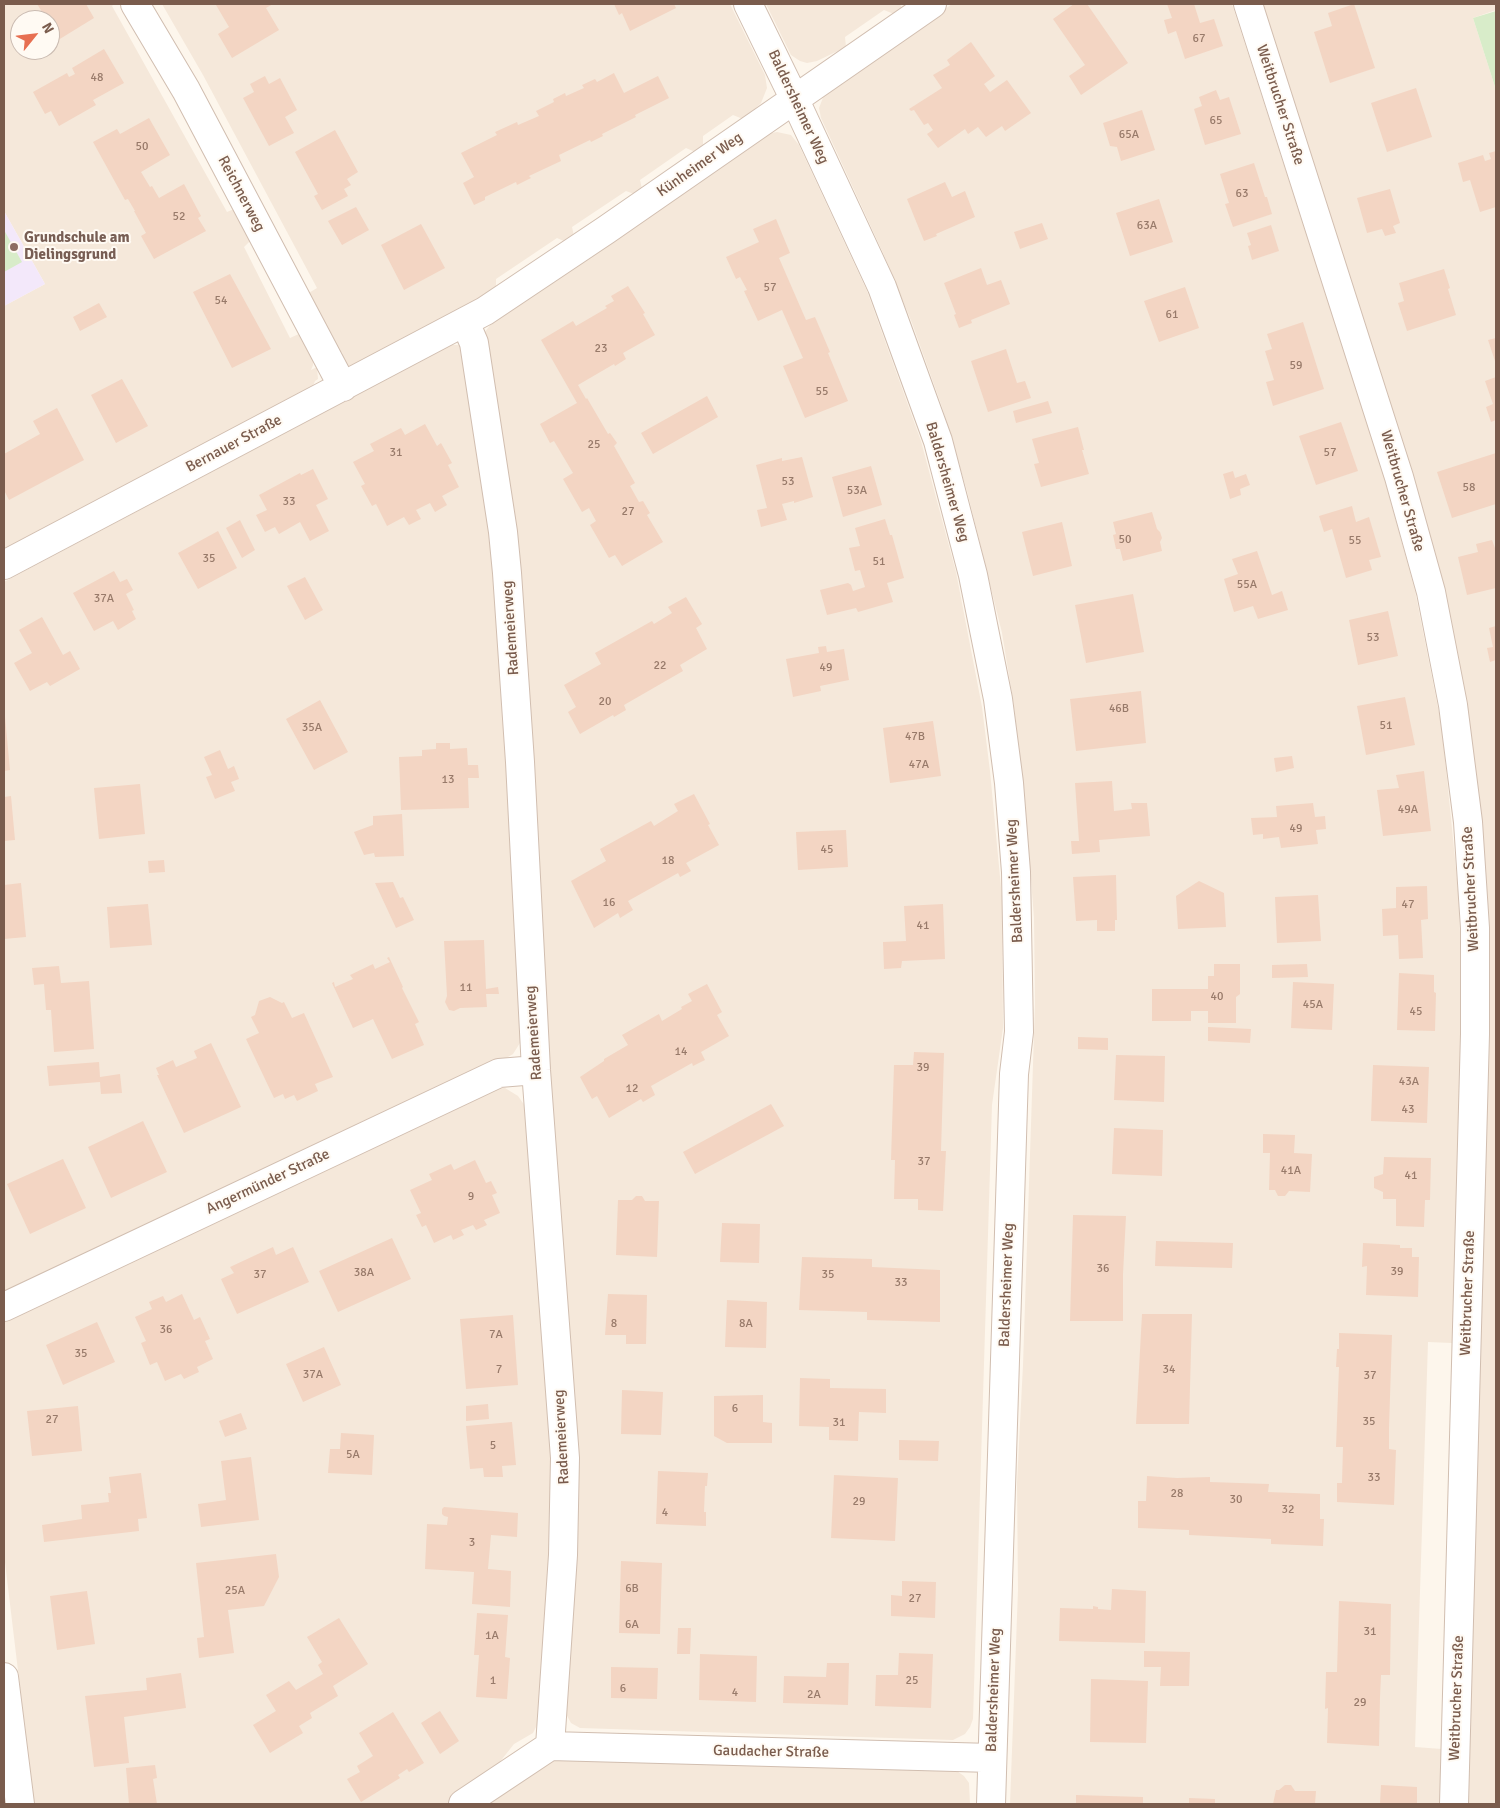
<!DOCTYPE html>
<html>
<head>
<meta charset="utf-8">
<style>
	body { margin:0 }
	#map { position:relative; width:1500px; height:1808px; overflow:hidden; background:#fdf6ec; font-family:Signika,sans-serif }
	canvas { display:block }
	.frame { position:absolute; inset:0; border:5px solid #7a5c4d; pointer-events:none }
	.north { position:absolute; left:10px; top:10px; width:50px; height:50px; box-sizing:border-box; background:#fffaf3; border:1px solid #cabbb1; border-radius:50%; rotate:61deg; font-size:14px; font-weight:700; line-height:20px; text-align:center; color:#7a5c4d }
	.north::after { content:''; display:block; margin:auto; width:18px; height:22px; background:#e76f51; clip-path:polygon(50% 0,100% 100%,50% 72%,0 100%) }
</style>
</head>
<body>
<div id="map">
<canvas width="1500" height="1808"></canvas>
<div class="frame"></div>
<div class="north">N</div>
</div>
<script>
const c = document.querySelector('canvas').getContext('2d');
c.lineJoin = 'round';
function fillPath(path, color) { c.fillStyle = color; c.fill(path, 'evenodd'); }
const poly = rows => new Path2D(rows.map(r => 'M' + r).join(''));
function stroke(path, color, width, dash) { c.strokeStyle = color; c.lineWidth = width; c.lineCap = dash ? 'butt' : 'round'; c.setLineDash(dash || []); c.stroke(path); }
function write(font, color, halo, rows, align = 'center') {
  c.font = font + ' Signika,sans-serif'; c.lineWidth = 4; c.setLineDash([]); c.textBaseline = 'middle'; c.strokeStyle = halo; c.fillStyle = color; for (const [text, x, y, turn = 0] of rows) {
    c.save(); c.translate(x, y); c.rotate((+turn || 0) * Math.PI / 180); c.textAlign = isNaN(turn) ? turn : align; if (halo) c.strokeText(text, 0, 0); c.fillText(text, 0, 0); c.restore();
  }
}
fillPath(poly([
	[4,4,114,4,112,6,227,212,234,209,251,240,244,247,290,338,301,333,313,360,313,365,311,370,317,367,318,379,315,381,313,386,4,551,4,306,45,284,4,211],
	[20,20,50,20,50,50,20,50],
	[162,4,730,4,765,75,767,88,761,103,749,115,743,119,733,115,703,136,703,147,695,152,686,148,640,180,642,189,634,194,626,191,572,227,574,236,566,242,557,238,496,279,496,289,349,368,337,356,343,353,338,351,307,294,317,288,203,75],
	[766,4,900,4,902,9,894,14,884,10,845,37,846,47,817,61,807,63,800,61,791,55],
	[952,4,1232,4,1381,466,1415,591,1442,728,1458,889,1463,997,1459,1088,1458,1192,1452,1343,1428,1342,1415,1747,1442,1749,1441,1804,1010,1804,1018,1590,1017,1483,1023,1365,1035,1004,1034,918,1025,802,1013,700,1002,633,967,491,942,407,912,323,883,253,821,118,819,108,824,95],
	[1261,4,1496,4,1496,10,1473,18,1496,90,1496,1804,1466,1804,1477,794],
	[777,132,791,135,799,145,867,291,921,441,956,572,982,707,990,771,1002,898,1003,1028,992,1105,973,1719,970,1727,965,1734,953,1740,580,1728,571,1723,566,1714,574,1504,484,333,495,319,766,134],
	[451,345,458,345,464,348,497,548,522,1038,520,1043,513,1054,508,1057,4,1297,4,582],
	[500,1087,505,1088,518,1096,525,1106,556,1454,544,1688,538,1708,537,1725,533,1733,514,1744,484,1782,447,1804,34,1804,4,1554,4,1320],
	[562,1758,954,1769,964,1776,969,1783,970,1804,480,1804,547,1761]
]), '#f5e8da');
fillPath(poly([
	[4,211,45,284,4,306]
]), '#f3e8fa');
fillPath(poly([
	[1496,11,1496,90,1473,18],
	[4,230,22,262,4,272]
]), '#d8ecc9');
fillPath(poly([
	[37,4,86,4,94,18,50,45,50,20,43,20,46,18],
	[218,4,273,4,266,8,279,30,232,58,218,34,229,27,216,5],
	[614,4,674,4,676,8,630,31,622,13,619,15],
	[1074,4,1087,4,1128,63,1081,95,1069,76,1085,65,1053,19],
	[1167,4,1194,4,1200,23,1214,19,1223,46,1185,59,1176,31,1168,34,1164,20,1172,18],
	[1354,4,1375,68,1330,83,1314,32,1332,26,1328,13],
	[971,42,995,76,984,84,990,92,1007,80,1031,113,1005,131,1002,126,986,137,978,127,968,134,965,129,938,148,927,134,933,130,928,123,924,125,914,110,911,111,909,109,942,88,933,75,950,65,947,60],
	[104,49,124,83,93,100,96,105,59,126,51,111,45,114,33,92,67,73,69,77,75,74,72,68],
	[614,73,624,93,658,76,669,98,635,115,636,117,602,134,603,136,591,142,590,140,559,155,561,161,529,176,531,178,517,185,516,182,485,197,485,200,474,205,463,183,474,177,461,153,497,135,495,132,517,122,518,125,539,116,536,111,554,102,553,99,565,93,566,96,584,88,582,85,595,79,597,82],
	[265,76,269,84,280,78,297,110,285,117,294,133,269,146,243,98,254,92,250,84],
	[1416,88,1432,137,1387,152,1371,103],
	[1216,90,1220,100,1229,97,1241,134,1205,145,1194,109,1202,106,1199,97],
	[1142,110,1155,150,1121,161,1117,147,1110,146,1103,123],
	[149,118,170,155,141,172,150,187,152,186,159,198,184,184,201,216,198,218,206,231,154,259,141,236,146,233,134,211,135,211,128,199,125,200,93,142,117,129,120,134],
	[335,130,358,172,347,179,351,185,344,189,348,196,322,210,314,196,318,194,295,152],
	[1496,151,1496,207,1480,212,1470,180,1463,182,1458,163,1483,155,1485,161,1491,159,1489,153],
	[1254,163,1265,197,1267,197,1272,214,1233,227,1225,204,1229,203,1220,174],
	[945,182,952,197,965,191,975,217,936,234,937,236,924,241,907,199],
	[1390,189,1400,223,1393,226,1396,233,1385,236,1382,229,1367,233,1357,198],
	[1159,199,1173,242,1130,256,1116,213],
	[356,207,369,230,342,245,328,221],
	[776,219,790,253,779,258,806,320,815,317,830,352,828,353,848,401,805,418,783,366,803,358,782,310,758,321,744,291,747,290,740,277,736,279,726,257,759,242,753,229],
	[1042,223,1048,239,1020,249,1014,232],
	[421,224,445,268,404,290,381,245],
	[1271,225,1279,251,1252,260,1248,246,1251,245,1247,233],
	[981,268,987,285,1001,280,1010,304,971,320,972,323,959,328,954,315,956,314,944,283],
	[1444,269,1450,288,1448,289,1456,315,1407,331,1398,303,1404,301,1399,283],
	[230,274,271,349,232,368,193,292],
	[628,286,645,313,643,314,655,335,623,353,626,359,615,366,614,364,578,385,586,399,587,398,608,434,610,433,617,443,614,446,635,483,630,486,639,502,643,501,650,513,647,515,663,542,622,566,615,555,609,558,590,525,596,521,589,508,582,512,563,479,573,473,554,441,550,443,540,424,577,403,541,340,573,321,576,326,607,308,605,306,614,301,611,296],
	[1185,287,1199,328,1159,342,1144,301],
	[99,303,107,317,80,331,73,317],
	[1303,322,1324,389,1273,406,1266,382,1274,380,1265,351,1272,349,1267,334],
	[1496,338,1496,364,1488,340],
	[1006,349,1017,383,1025,381,1031,398,988,412,971,361],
	[1496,377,1496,420,1491,422,1486,407,1493,404,1485,381],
	[122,379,148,426,116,443,91,395],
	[707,396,718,417,653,454,641,433],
	[1048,401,1052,413,1016,423,1013,411],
	[57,408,84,460,9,500,4,490,4,454,40,434,33,421],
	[1341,422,1358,471,1316,485,1299,436],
	[425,424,437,446,441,443,452,463,448,465,459,487,442,496,447,505,435,512,430,503,416,510,421,519,409,525,404,517,387,526,376,504,372,506,361,486,365,484,353,462,374,451,370,444,401,428,405,435],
	[1078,427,1084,450,1082,450,1089,474,1041,487,1034,464,1039,463,1032,439],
	[1496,453,1496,504,1452,518,1437,472],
	[802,457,813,497,794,503,794,501,782,504,787,520,761,527,757,510,767,508,756,465,782,458,782,461],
	[871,466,882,505,843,517,832,477],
	[313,469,328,499,316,505,329,531,310,541,300,522,279,534,275,527,265,532,256,515,267,510,259,495,300,473,301,475],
	[1233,471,1235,478,1246,474,1250,485,1240,489,1241,495,1230,499,1223,474],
	[1352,506,1356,522,1369,517,1381,557,1369,560,1372,570,1346,578,1332,529,1324,532,1319,516],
	[1152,512,1157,529,1160,532,1162,538,1160,542,1162,551,1123,561,1120,549,1116,549,1113,535,1116,534,1113,522],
	[885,519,890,535,892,535,904,578,887,583,893,602,858,612,856,608,827,615,820,590,848,583,851,585,853,591,865,587,860,570,855,571,849,548,860,546,855,528],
	[240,520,255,550,242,558,226,528],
	[1062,522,1072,566,1033,576,1022,532],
	[218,531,237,568,198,589,178,553],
	[1492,540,1495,548,1496,548,1496,588,1467,595,1458,557,1478,552,1476,544],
	[1257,551,1272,595,1282,591,1288,610,1258,619,1253,606,1234,612,1224,579,1238,574,1232,559],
	[114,571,120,582,127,579,133,590,126,594,134,610,132,611,136,619,118,630,113,621,94,631,73,593],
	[305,577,323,610,305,620,287,586],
	[1133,594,1144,652,1086,663,1075,605],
	[686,597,702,624,696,628,707,649,680,665,683,671,624,705,626,710,614,717,613,715,580,734,568,712,576,707,564,685,601,664,595,653,652,621,654,624,672,613,668,607],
	[1388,611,1398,656,1358,665,1349,620],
	[42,617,63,655,70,651,80,669,50,686,47,682,30,691,14,663,32,653,19,630],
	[1496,626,1496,660,1490,662,1487,648,1493,647,1489,628],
	[826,646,827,652,844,649,849,680,820,686,821,691,793,697,786,659,819,653,818,647],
	[1141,691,1146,743,1076,751,1070,699],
	[1405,697,1415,745,1366,755,1357,706],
	[320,700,348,752,314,770,286,719],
	[4,717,5,717,10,770,4,771],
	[933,721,941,776,890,783,883,728],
	[436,743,450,743,450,749,467,748,468,765,478,765,479,778,468,778,469,808,401,810,399,757,422,756,422,750,436,749],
	[220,750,228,769,234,766,239,779,231,782,235,791,215,799,206,777,212,775,204,757],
	[1292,756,1294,768,1276,772,1274,758],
	[1424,771,1431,831,1383,836,1377,790,1399,788,1396,775],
	[1112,781,1114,811,1132,809,1131,803,1147,803,1150,836,1099,840,1100,852,1072,854,1071,841,1079,841,1075,783],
	[140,784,145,834,99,839,94,788],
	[694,794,710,824,708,825,719,845,686,863,691,871,680,877,678,873,628,901,633,910,620,918,618,913,594,928,571,881,606,861,600,849,651,821,654,826,678,811,674,804],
	[11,796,15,840,4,841,4,797],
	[1313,803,1315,817,1325,816,1326,829,1316,830,1318,844,1281,848,1279,837,1263,839,1263,834,1253,835,1251,818,1277,817,1276,806],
	[402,814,404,856,375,857,374,853,364,855,354,832,373,825,373,816],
	[846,830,848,867,798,870,796,832],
	[164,860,165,872,149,873,148,861],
	[1116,875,1117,920,1115,920,1115,931,1097,931,1097,920,1076,921,1073,877],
	[1199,881,1224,893,1226,927,1178,929,1176,896],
	[393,882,400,898,403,897,414,920,396,928,375,883],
	[21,883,26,937,4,939,4,885],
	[1427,886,1428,919,1421,920,1423,958,1399,959,1398,935,1383,936,1382,909,1396,908,1396,887],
	[1318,895,1321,941,1277,943,1275,897],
	[148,904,152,945,110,948,107,907],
	[943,904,945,959,902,961,901,968,884,969,883,942,906,941,904,906],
	[484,940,486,989,498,987,499,994,486,994,487,1007,460,1008,454,1011,449,1010,445,1002,447,996,444,941],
	[389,957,403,987,402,988,419,1022,415,1024,424,1045,392,1059,373,1019,353,1028,332,983,334,982,335,987,353,979,350,975,373,964,375,969,390,962,387,958],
	[1214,964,1240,964,1240,994,1236,997,1236,1023,1208,1023,1208,1011,1191,1011,1191,1021,1152,1021,1152,989,1208,989,1208,976,1214,976],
	[1307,964,1308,977,1272,978,1272,965],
	[59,966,61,983,89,981,94,1049,54,1052,51,1010,46,1010,44,984,34,985,32,968],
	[1399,973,1434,975,1434,992,1436,993,1435,1031,1397,1030],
	[1293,982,1334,984,1332,1030,1291,1028],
	[707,984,722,1012,717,1015,729,1036,701,1052,705,1060,693,1066,692,1063,651,1086,655,1095,643,1102,641,1099,609,1118,597,1096,592,1099,580,1077,604,1061,604,1059,628,1045,622,1035,659,1014,662,1021,682,1009,681,1007,692,1001,688,994],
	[270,997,282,1003,284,1002,292,1018,304,1013,333,1077,315,1084,318,1091,297,1101,294,1095,285,1099,283,1094,274,1098,246,1039,259,1033,251,1017,255,1015,259,1001],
	[1208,1027,1251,1029,1250,1043,1208,1041],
	[1078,1037,1108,1038,1108,1050,1078,1049],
	[211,1043,241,1107,184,1133,157,1075,159,1075,156,1068,173,1060,176,1067,197,1058,194,1051],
	[914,1052,944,1053,941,1151,946,1151,943,1211,918,1210,918,1199,894,1199,895,1160,891,1160,894,1065,913,1065],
	[1116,1055,1165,1056,1164,1102,1114,1100],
	[99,1062,100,1077,120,1074,122,1093,101,1094,100,1082,49,1086,47,1066],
	[1373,1065,1429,1067,1427,1123,1371,1121],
	[771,1104,784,1126,695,1174,683,1152],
	[143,1121,167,1172,111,1198,88,1147],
	[1114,1128,1163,1130,1162,1176,1112,1174],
	[1263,1134,1295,1135,1294,1153,1312,1154,1310,1192,1289,1191,1285,1196,1278,1196,1275,1190,1269,1190,1270,1153,1263,1153],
	[1384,1157,1431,1158,1430,1200,1425,1200,1424,1227,1396,1226,1396,1199,1383,1199,1383,1192,1374,1188,1374,1177,1383,1174],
	[63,1159,86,1208,30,1234,7,1184],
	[475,1160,486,1183,491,1181,497,1193,492,1195,500,1213,484,1220,487,1225,476,1230,473,1225,461,1230,464,1235,453,1240,451,1235,434,1243,426,1225,422,1227,416,1215,421,1213,410,1190,432,1180,429,1174,451,1164,454,1170],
	[636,1196,642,1196,645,1201,659,1201,657,1257,616,1255,618,1200,632,1200],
	[1073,1215,1126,1216,1123,1274,1123,1321,1070,1321],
	[722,1223,760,1224,759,1263,720,1262],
	[392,1238,411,1279,338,1312,319,1271],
	[1156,1241,1233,1243,1232,1268,1155,1266],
	[1363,1243,1400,1245,1400,1248,1412,1248,1412,1257,1419,1257,1418,1297,1366,1295,1367,1266,1362,1267],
	[273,1247,276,1255,293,1247,309,1282,237,1314,221,1279,234,1273,230,1267],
	[802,1257,872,1259,872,1267,940,1270,940,1322,867,1320,867,1312,799,1310],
	[182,1294,194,1320,200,1317,210,1339,205,1341,213,1359,197,1367,199,1372,184,1379,181,1374,165,1381,157,1362,150,1365,141,1343,146,1341,135,1317,152,1309,149,1302,163,1296,166,1302],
	[608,1294,647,1295,646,1344,626,1344,626,1335,605,1335],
	[727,1300,767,1302,766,1348,725,1347],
	[1142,1314,1192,1314,1189,1424,1136,1424],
	[513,1315,518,1385,466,1389,460,1319],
	[97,1322,115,1362,63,1385,46,1345],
	[1339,1333,1392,1335,1389,1428,1389,1449,1396,1450,1394,1505,1337,1502,1337,1483,1342,1483,1343,1447,1336,1447,1339,1367,1336,1367,1337,1349,1339,1349],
	[324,1347,341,1385,303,1402,286,1364],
	[800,1378,830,1379,830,1388,886,1389,886,1413,859,1412,858,1441,829,1440,829,1427,799,1426],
	[622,1390,663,1392,661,1435,621,1434],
	[763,1395,763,1422,772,1423,772,1443,727,1443,714,1436,714,1396],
	[488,1404,489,1419,466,1421,466,1406],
	[78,1406,82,1451,32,1456,27,1411],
	[241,1413,247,1429,225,1437,219,1421],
	[512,1422,516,1465,502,1466,503,1477,484,1477,483,1468,470,1469,466,1426],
	[341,1433,374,1435,372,1475,328,1473,330,1449,340,1449],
	[899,1440,939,1441,938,1461,899,1460],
	[251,1457,259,1520,201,1527,198,1504,226,1500,221,1461],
	[658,1471,708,1473,707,1486,705,1486,704,1512,706,1512,706,1526,656,1524],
	[141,1473,147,1518,138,1519,139,1531,44,1542,42,1525,82,1519,81,1505,109,1502,108,1493,111,1493,109,1477],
	[834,1475,898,1478,895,1541,831,1538],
	[1147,1476,1177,1478,1210,1477,1210,1482,1269,1484,1268,1492,1320,1494,1320,1519,1324,1519,1323,1546,1271,1544,1271,1539,1189,1535,1189,1530,1138,1528,1138,1501,1146,1501],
	[444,1507,518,1513,517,1537,491,1535,488,1569,511,1571,510,1607,472,1604,474,1572,425,1569,427,1524,447,1525,448,1517,444,1516,442,1514,442,1509],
	[276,1554,279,1577,264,1606,228,1610,234,1653,199,1658,197,1638,204,1637,196,1563],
	[621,1561,662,1563,660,1634,619,1633],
	[902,1581,936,1582,935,1618,891,1616,891,1595,902,1596],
	[1112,1589,1146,1591,1145,1643,1059,1641,1060,1608,1093,1609,1093,1606,1098,1607,1098,1609,1111,1610],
	[87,1591,95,1644,57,1650,50,1596],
	[1339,1601,1391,1604,1390,1675,1381,1675,1380,1697,1379,1746,1327,1743,1328,1708,1325,1709,1326,1672,1337,1672],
	[477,1613,508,1615,505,1657,510,1658,507,1699,476,1697,479,1655,474,1655],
	[339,1618,368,1664,333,1686,338,1696,310,1713,312,1718,299,1726,303,1733,270,1753,253,1725,276,1711,266,1695,289,1681,296,1690,323,1674,318,1665,322,1662,307,1637],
	[678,1628,691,1628,690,1654,677,1654],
	[1144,1651,1190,1652,1189,1686,1160,1686,1161,1667,1144,1667],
	[899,1653,933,1654,931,1708,875,1706,876,1675,898,1675],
	[700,1654,757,1656,756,1702,699,1700],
	[827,1663,849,1663,848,1705,783,1703,784,1676,826,1677],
	[611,1667,658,1668,657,1699,611,1698],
	[181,1673,186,1708,124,1717,129,1763,94,1767,85,1696,147,1690,146,1678],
	[1091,1679,1148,1681,1146,1743,1090,1742],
	[440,1711,459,1741,440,1754,421,1723],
	[393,1712,424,1763,409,1772,407,1769,398,1775,400,1778,361,1802,347,1779,360,1772,357,1766,373,1756,359,1733],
	[155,1765,157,1778,153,1779,157,1804,129,1804,126,1768],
	[1285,1785,1291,1785,1295,1791,1316,1791,1315,1804,1273,1804,1276,1790,1279,1790],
	[1381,1785,1417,1787,1417,1804,1380,1804],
	[1076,1795,1143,1797,1143,1804,1076,1804],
	[1189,1798,1215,1799,1215,1804,1189,1804]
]), '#f3d5c3');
const minor = poly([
	[135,4,186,90,343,387],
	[748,4,794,98,882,287,938,441,973,575,998,699,1009,783,1016,872,1019,1032,1014,1074,991,1804],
	[1248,4,1399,477,1431,592,1453,705,1468,822,1475,928,1475,1034,1454,1804],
	[465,322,474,343,503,532,507,573,520,762,536,1070,565,1458,563,1555,550,1746],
	[4,565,485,311,606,230,932,4],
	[4,1307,499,1073,536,1070],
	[4,1677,20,1804],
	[550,1746,992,1758],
	[463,1804,550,1746]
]);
stroke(minor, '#d1beb0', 30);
stroke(minor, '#fff', 28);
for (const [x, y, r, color] of [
	[14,247,5,"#8d6e63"]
]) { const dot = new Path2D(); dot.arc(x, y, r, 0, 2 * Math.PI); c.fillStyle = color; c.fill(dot); stroke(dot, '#fffaf3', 2); }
write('12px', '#987a6a', null, [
	["67",1199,39],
	["48",97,78],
	["65",1216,121],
	["65A",1129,135],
	["50",142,147],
	["63",1242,194],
	["52",179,217],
	["63A",1147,226],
	["57",770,288],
	["54",221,301],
	["61",1172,315],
	["23",601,349],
	["59",1296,366],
	["55",822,392],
	["25",594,445],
	["31",396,453],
	["57",1330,453],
	["53",788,482],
	["58",1469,488],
	["53A",857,491],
	["33",289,502],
	["27",628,512],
	["50",1125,540],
	["55",1355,541],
	["35",209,559],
	["51",879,562],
	["55A",1247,585],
	["37A",104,599],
	["53",1373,638],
	["22",660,666],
	["49",826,668],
	["20",605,702],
	["46B",1119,709],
	["51",1386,726],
	["35A",312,728],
	["47B",915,737],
	["47A",919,765],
	["13",448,780],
	["49A",1408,810],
	["49",1296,829],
	["45",827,850],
	["18",668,861],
	["16",609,903],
	["47",1408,905],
	["41",923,926],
	["11",466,988],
	["40",1217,997],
	["45A",1313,1005],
	["45",1416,1012],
	["14",681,1052],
	["39",923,1068],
	["43A",1409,1082],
	["12",632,1089],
	["43",1408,1110],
	["37",924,1162],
	["41A",1291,1171],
	["41",1411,1176],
	["9",471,1197],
	["36",1103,1269],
	["39",1397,1272],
	["38A",364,1273],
	["37",260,1275],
	["35",828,1275],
	["33",901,1283],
	["8",614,1324],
	["8A",746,1324],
	["36",166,1330],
	["7A",496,1335],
	["35",81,1354],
	["7",499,1370],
	["34",1169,1370],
	["37A",313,1375],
	["37",1370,1376],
	["6",735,1409],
	["27",52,1420],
	["35",1369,1422],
	["31",839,1423],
	["5",493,1446],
	["5A",353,1455],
	["33",1374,1478],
	["28",1177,1494],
	["30",1236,1500],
	["29",859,1502],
	["32",1288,1510],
	["4",665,1513],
	["3",472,1543],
	["6B",632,1589],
	["25A",235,1591],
	["27",915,1599],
	["6A",632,1625],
	["31",1370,1632],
	["1A",492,1636],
	["1",493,1681],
	["25",912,1681],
	["6",623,1689],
	["4",735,1693],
	["2A",814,1695],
	["29",1360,1703]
]);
write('15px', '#7a5c4d', '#fffaf3', [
	["Weitbrucher Straße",1280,105,72],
	["Baldersheimer Weg",798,107,65],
	["Künheimer Weg",700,165,-35],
	["Reichnerweg",241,194,62],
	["Bernauer Straße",234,444,-28],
	["Baldersheimer Weg",947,482,74],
	["Weitbrucher Straße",1402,491,74],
	["Rademeierweg",511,628,-94],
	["Baldersheimer Weg",1015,881,-93],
	["Weitbrucher Straße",1471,889,-93],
	["Rademeierweg",534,1033,-94],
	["Angermünder Straße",268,1182,-25],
	["Baldersheimer Weg",1007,1285,-88],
	["Weitbrucher Straße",1468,1293,-88],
	["Rademeierweg",562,1437,-93],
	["Baldersheimer Weg",994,1690,-88],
	["Weitbrucher Straße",1457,1698,-88],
	["Gaudacher Straße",771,1752,1]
]);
write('bold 15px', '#785e54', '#fffaf3', [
	["Grundschule am",24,238],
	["Dielingsgrund",24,255]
], 'left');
</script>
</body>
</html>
